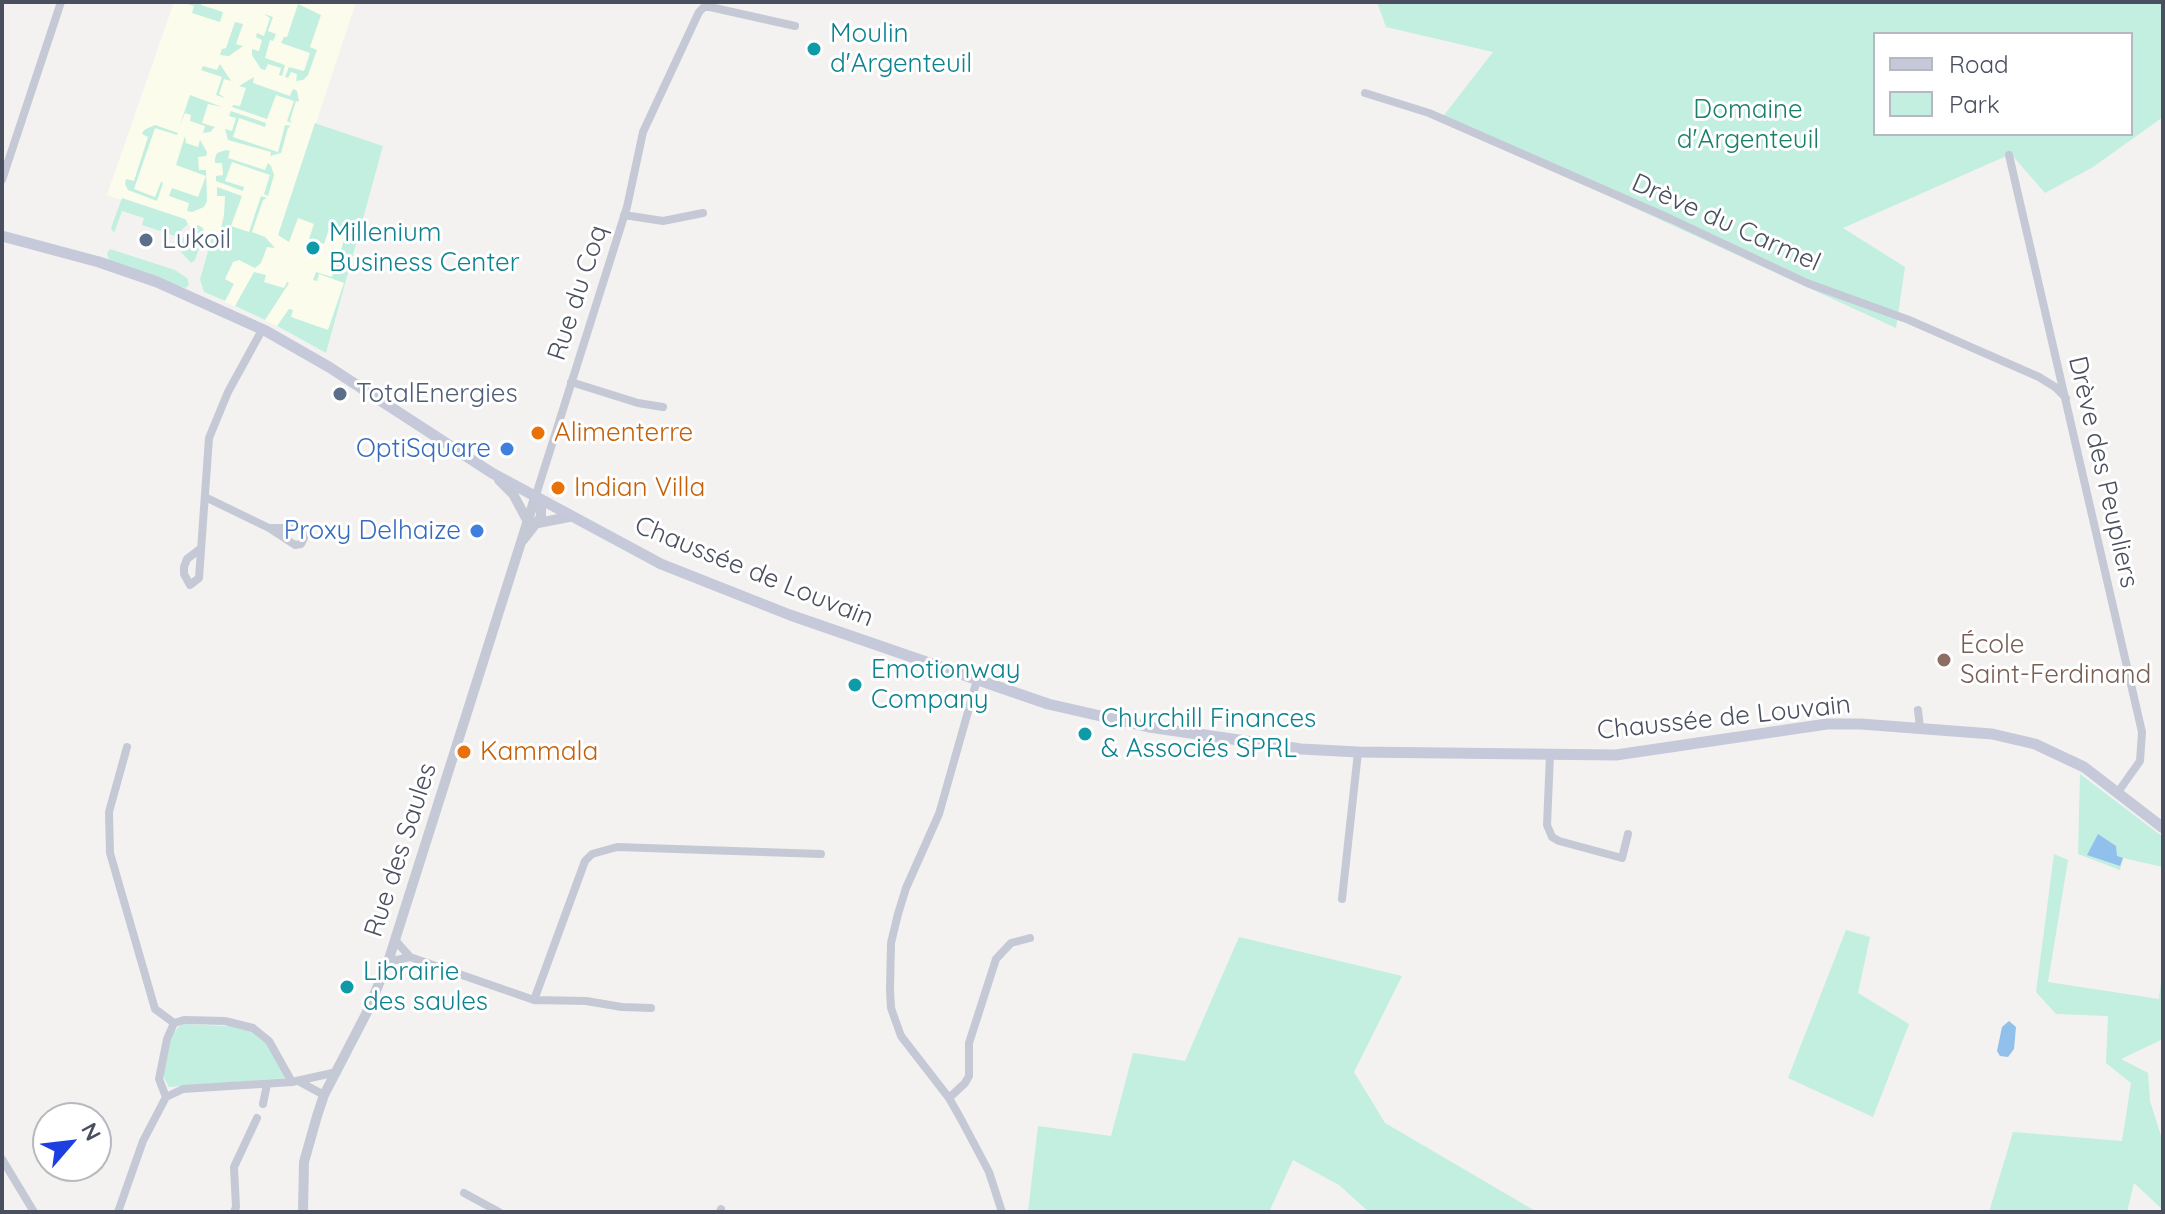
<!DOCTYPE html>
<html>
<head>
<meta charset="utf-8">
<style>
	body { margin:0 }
	#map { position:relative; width:2165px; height:1214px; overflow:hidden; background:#f3f2f1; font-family:Quicksand,sans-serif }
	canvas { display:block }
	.frame { position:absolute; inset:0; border:4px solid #494f5e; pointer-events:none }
	.legend { position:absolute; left:1873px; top:32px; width:260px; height:104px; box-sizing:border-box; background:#fff; border:2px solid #b6b9bf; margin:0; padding:10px 14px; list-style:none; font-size:24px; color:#494f5e }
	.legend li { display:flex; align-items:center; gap:16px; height:40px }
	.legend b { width:40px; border:2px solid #b6b9bf }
	.north { position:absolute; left:32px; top:1102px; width:80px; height:80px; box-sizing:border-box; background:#fff; border:2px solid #b6b9bf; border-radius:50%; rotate:62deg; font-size:22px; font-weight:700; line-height:32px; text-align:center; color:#494f5e }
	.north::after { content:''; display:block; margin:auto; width:28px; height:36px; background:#1d3fe1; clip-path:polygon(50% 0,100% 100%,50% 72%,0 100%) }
</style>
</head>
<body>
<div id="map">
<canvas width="2165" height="1214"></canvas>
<div class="frame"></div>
<ul class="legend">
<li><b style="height:10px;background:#c5c9d9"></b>Road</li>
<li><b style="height:22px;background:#c2efdf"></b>Park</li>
</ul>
<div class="north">N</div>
</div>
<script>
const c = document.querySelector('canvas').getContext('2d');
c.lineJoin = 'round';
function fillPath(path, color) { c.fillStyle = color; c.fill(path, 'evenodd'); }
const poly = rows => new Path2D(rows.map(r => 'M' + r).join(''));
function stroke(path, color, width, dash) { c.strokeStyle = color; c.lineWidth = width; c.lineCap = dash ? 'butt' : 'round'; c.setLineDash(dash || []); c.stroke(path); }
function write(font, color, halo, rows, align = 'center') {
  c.font = font + ' Quicksand,sans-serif'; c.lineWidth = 6; c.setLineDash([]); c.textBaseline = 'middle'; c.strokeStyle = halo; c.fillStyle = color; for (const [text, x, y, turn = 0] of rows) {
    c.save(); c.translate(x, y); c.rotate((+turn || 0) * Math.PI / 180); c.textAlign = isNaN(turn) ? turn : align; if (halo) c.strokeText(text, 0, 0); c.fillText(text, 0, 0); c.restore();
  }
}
fillPath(poly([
	[174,2,356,2,316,123,383,146,326,353,271,323,204,292,201,274,212,237,187,224,107,195]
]), '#fcfcec');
fillPath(poly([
	[189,2,201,2,201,5,223,12,220,22,192,13,194,6,188,4],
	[1377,2,2163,2,2163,117,2093,167,2045,193,2011,154,1843,228,1905,267,1896,328,1441,119,1493,52,1386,27],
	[1875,34,2131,34,2131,134,1875,134],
	[298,4,321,15,310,47,317,50,308,75,303,80,296,81,297,74,291,72,288,78,285,77,289,67,304,71,310,53,281,43,284,37,287,37],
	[264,14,273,17,268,31,276,34,273,41,270,40,265,58,285,65,282,76,279,75,281,68,268,64,265,70,261,69,252,55,252,49,259,51,262,40,256,37,257,33,264,36,270,18],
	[235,22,243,24,236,44,243,46,229,56,220,55,222,49,226,48],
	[220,64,231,81,224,79,219,94,225,98,216,95,222,77,201,70,203,66,217,70],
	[254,77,253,83,290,96,293,89,297,91,299,102,296,101,290,120,292,123,287,121,294,101,276,95,267,119,232,107,233,105,240,106,246,88,239,86],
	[190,95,222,107,208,104,202,123,215,127,210,132,203,133,205,126,190,121,191,115,185,113,180,125],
	[231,111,266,123,265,127,239,118,233,137,278,152,285,125,291,126,288,128,281,153,270,156,271,152,228,140,225,129,232,131,236,118,229,116],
	[315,123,383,146,326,353,277,326,289,309,293,310,291,317,328,330,344,283,319,274,317,281,313,280,316,272,332,277,346,234,329,229,324,244,309,239,314,224,298,218,289,242,278,235],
	[155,125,178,133,177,135,155,128,134,189,155,197,161,182,163,183,157,201,128,190,125,184,126,179,134,181,148,137,142,134,144,130],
	[185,136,186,143,198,147,200,140,207,152,206,156,198,157,199,170,206,170,207,201,204,207,192,212,187,211,189,203,169,196,172,188,198,197,206,176,176,165],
	[226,150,230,151,228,158,265,170,268,163,271,166,274,175,268,196,264,194,270,175,232,162,225,181,244,187,243,191,216,181,216,176,223,175,222,163,215,163,215,158,217,153],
	[217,187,242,196,231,226,249,232,261,196,267,198,263,200,252,232,265,237,275,248,267,247,261,263,255,268,239,260,233,262,225,279,234,284,225,301,204,292,200,279,212,237,219,238,224,215,225,196,217,196],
	[122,198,185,219,188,224,175,236,142,225,144,218,122,211,114,233,111,228],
	[198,225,203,228,204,234,195,260,191,263,175,245],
	[110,249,175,270,187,278,189,285,185,288,109,260,107,253],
	[254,272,266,275,264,282,284,288,287,282,289,283,265,320,235,306],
	[2080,774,2163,837,2163,867,2123,858,2120,870,2078,854],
	[2054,854,2068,860,2048,982,2159,999,2163,964,2163,1039,2121,1059,2148,1073,2150,1101,2163,1142,2163,1210,2134,1183,2127,1212,1989,1212,2013,1132,2122,1141,2131,1083,2106,1063,2108,1016,2056,1014,2036,992],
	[1846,930,1870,937,1858,993,1909,1024,1873,1117,1788,1078],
	[1239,937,1402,976,1354,1072,1385,1123,1537,1212,1369,1212,1339,1185,1293,1160,1269,1212,1028,1212,1038,1126,1111,1136,1133,1053,1185,1061],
	[181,1024,247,1027,267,1043,286,1078,169,1087,163,1076,172,1035]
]), '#c2efdf');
fillPath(poly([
	[2098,834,2116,846,2117,856,2123,858,2120,866,2087,855],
	[2009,1021,2016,1027,2014,1049,2008,1057,2000,1056,1997,1051,2002,1027]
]), '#90c0eb');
stroke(poly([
	[1365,93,1429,113,1671,219,1807,283,1909,320,2039,377,2055,387,2066,398],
	[2009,155,2142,732,2140,761,2118,792],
	[2,180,61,2],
	[624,215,663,221,703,213],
	[571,382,638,403,663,407],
	[205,497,269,528,297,528,302,531,304,538,301,544,295,545,269,528],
	[535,498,627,207,643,132,699,12,704,7,710,7,795,26],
	[200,549,187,559,184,567,184,574,190,585,199,578,209,438,228,392,262,330],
	[977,680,939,814,906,888,898,914,891,943,890,990,891,1008,901,1036,949,1098,962,1121,989,1172,1002,1212],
	[1918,710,1920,728],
	[127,747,109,812,110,853,155,1009,174,1023],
	[1550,755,1547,825,1552,837,1559,841,1622,858,1628,834],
	[1342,899,1358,752],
	[395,940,410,957],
	[388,962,410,957,534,1000,586,1001,622,1007,651,1008],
	[534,1000,585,861,592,854,617,847,821,854],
	[174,1023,184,1020,225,1021,253,1028,269,1041,292,1082],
	[300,1082,324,1095],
	[166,1097,183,1089,292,1082,337,1072],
	[166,1097,159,1079,167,1039,174,1023],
	[949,1098,965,1083,969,1076,969,1043,996,959,1011,943,1030,938],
	[263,1104,267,1084],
	[2,1159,34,1212],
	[464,1193,499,1212],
	[118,1212,143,1141,166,1097],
	[234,1212,236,1207,234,1167,257,1118],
	[720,1212,721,1209]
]), '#c5c9d5', 8);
stroke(poly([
	[499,480,513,494,527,520],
	[538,523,569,517],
	[523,540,541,517,541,506,535,498],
	[303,1212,304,1162,317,1116,324,1095,366,1014,388,962,535,498]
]), '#c5c9d5', 10);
stroke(poly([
	[2,236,99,262,157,282,266,331,329,367,492,473,661,564,790,615,1048,704,1149,727,1301,749,1358,752,1616,755,1827,724,1861,724,1992,734,2035,744,2084,767,2163,828]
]), '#c5c9d9', 11);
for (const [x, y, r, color] of [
	[814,49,8,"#0f9aa8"],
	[146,240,8,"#5c6f8a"],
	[313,248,8,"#0f9aa8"],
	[340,394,8,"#5c6f8a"],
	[538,433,8,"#e8710a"],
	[507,449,8,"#3f7fe0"],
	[558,488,8,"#e8710a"],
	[477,531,8,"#3f7fe0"],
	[1944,660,8,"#8d6e63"],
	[855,685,8,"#0f9aa8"],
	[1085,734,8,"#0f9aa8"],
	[464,752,8,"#e8710a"],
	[347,987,8,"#0f9aa8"]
]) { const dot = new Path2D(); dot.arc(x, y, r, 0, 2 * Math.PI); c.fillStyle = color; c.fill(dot); stroke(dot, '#fff', 3); }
write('26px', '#0d838f', '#fff', [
	["Moulin",830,34],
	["d'Argenteuil",830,64],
	["Millenium",329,233],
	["Business Center",329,263],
	["Emotionway",871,670],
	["Company",871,700],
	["Churchill Finances",1101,719],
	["& Associés SPRL",1101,749],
	["Librairie",363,972],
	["des saules",363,1002]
], 'left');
write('26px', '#1a8068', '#fff', [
	["Domaine",1748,110],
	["d'Argenteuil",1748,140]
]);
write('26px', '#494f5e', '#fff', [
	["Drève du Carmel",1726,223,24],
	["Rue du Coq",578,293,-72],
	["Drève des Peupliers",2103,472,77],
	["Chaussée de Louvain",754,572,22],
	["Chaussée de Louvain",1724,718,-6],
	["Rue des Saules",401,850,-72]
]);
write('26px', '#4e5e75', '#fff', [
	["Lukoil",162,240],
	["TotalEnergies",356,394]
], 'left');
write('26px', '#c56008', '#fff', [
	["Alimenterre",554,433],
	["Indian Villa",574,488],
	["Kammala",480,752]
], 'left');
write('26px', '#366cbe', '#fff', [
	["OptiSquare",491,449],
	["Proxy Delhaize",461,531]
], 'right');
write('26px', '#785e54', '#fff', [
	["École",1960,645],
	["Saint-Ferdinand",1960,675]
], 'left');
</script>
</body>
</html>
